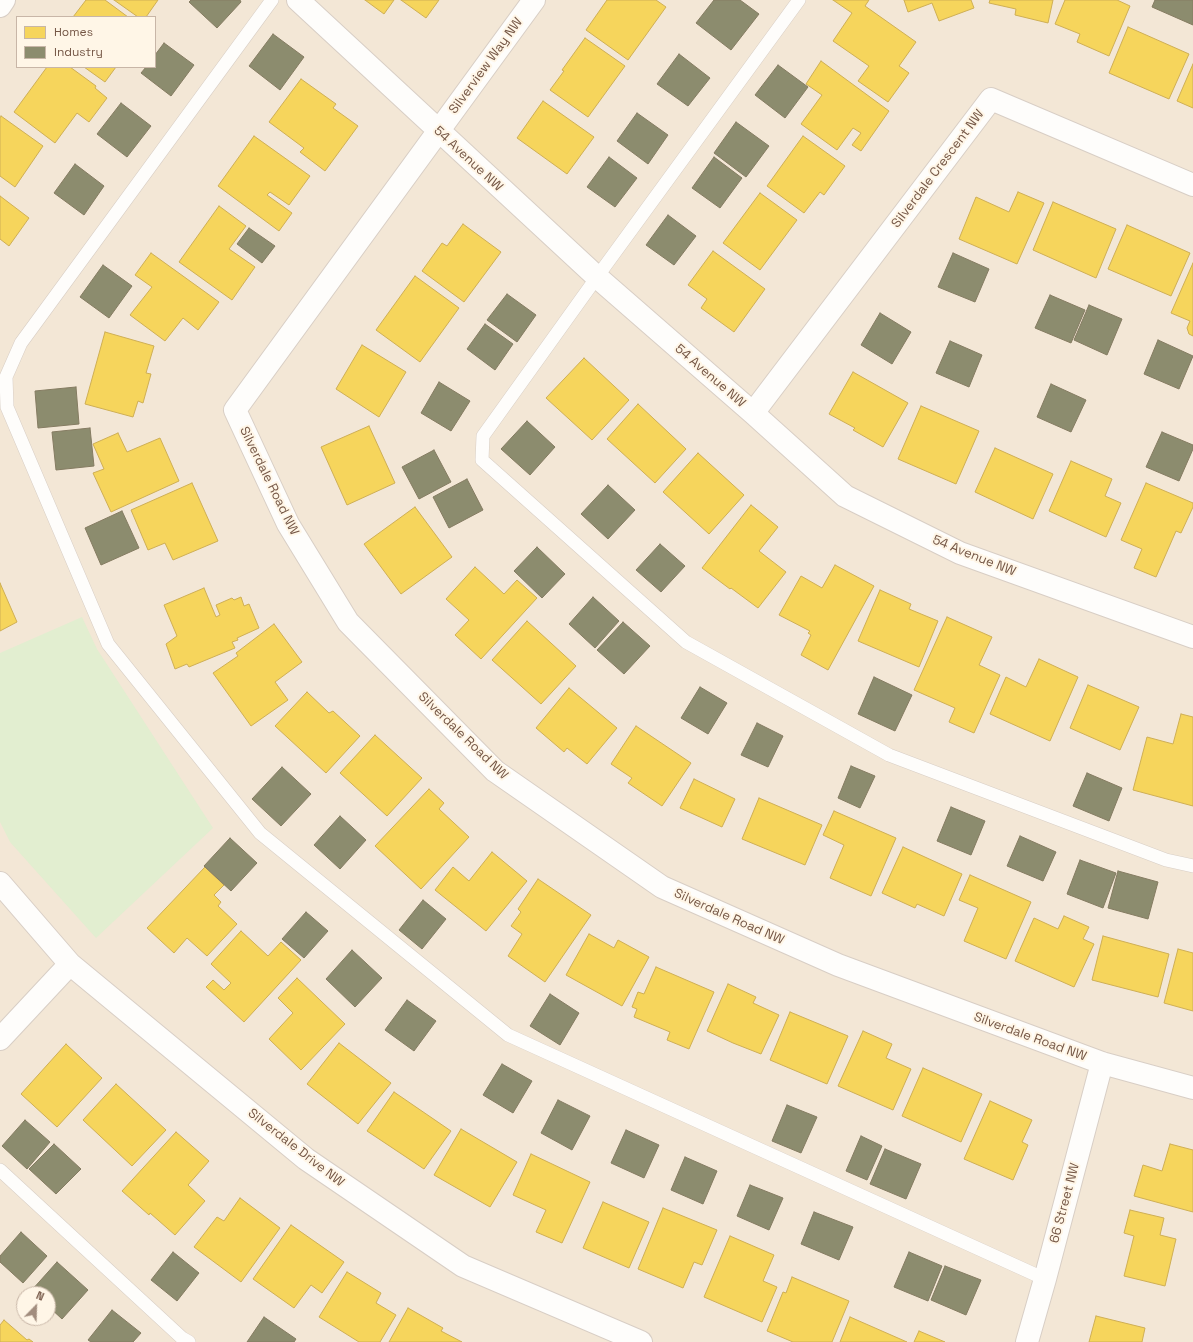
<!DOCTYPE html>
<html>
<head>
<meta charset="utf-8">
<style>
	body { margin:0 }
	#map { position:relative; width:1193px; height:1342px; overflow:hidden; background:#f7f1e6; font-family:"Space Grotesk",sans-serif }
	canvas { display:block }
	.legend { position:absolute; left:16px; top:16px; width:140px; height:52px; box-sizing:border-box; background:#fff6e7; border:1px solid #c8b6a7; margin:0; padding:5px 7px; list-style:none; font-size:12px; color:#755746 }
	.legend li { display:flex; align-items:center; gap:8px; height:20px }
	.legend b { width:20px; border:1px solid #c8b6a7 }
	.north { position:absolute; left:16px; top:1286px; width:40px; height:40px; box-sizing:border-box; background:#fff6e7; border:1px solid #c8b6a7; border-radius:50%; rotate:23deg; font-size:11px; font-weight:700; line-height:16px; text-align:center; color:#755746 }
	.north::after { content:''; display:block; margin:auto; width:14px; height:18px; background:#a28d7e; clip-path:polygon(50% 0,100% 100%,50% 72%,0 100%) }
</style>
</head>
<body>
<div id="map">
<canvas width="1193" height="1342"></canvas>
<ul class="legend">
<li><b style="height:11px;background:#f6d55c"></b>Homes</li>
<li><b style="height:11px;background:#8c8c6e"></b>Industry</li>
</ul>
<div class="north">N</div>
</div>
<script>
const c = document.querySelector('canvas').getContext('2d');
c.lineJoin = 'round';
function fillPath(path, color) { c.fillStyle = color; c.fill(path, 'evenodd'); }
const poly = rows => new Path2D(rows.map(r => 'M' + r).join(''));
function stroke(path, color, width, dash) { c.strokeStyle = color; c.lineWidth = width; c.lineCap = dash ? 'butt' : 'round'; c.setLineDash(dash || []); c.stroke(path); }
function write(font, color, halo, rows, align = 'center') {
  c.font = font + ' "Space Grotesk",sans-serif'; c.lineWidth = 4; c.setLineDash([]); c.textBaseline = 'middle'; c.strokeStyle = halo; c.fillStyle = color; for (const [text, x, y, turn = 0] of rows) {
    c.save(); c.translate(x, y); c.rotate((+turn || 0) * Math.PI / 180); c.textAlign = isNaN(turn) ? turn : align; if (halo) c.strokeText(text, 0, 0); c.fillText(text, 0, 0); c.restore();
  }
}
fillPath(poly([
	[0,0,1193,0,1193,1342,0,1342],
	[17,17,155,17,155,67,17,67],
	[24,1294,48,1294,48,1318,24,1318]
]), '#f3e7d6');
fillPath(poly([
	[82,617,97,649,213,828,96,938,10,842,0,822,0,653]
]), '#e2eed0');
const homes = poly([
	[86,0,105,0,128,17,73,17,86,0],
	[114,0,158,0,146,17,138,17,114,0],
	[365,0,394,0,384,14,365,0],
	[401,0,439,0,426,18,401,0],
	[607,0,656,0,666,7,628,60,586,30,607,0],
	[833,0,869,0,865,6,916,42,899,66,909,73,888,102,858,81,869,66,833,41,852,13,833,0],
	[904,0,971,0,974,8,939,21,932,3,908,12,904,0],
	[990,0,1053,0,1048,23,1015,15,1016,9,989,3,990,0],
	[1065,0,1117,0,1130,6,1109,56,1077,42,1080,34,1055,24,1065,0],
	[1128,27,1189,54,1169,99,1109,73,1128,27],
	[585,38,625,66,588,117,550,90,564,71,562,70,585,38],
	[821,61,889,111,861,151,852,145,861,133,853,128,837,150,801,124,822,95,806,84,821,61],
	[1193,64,1193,108,1177,101,1193,64],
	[47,67,70,67,96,86,95,88,107,98,89,122,77,113,55,143,14,112,47,67],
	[84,67,116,67,105,82,84,67],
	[301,79,336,104,333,108,358,126,325,171,300,152,304,148,269,122,301,79],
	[543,101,594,137,567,174,517,138,543,101],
	[1,116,43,146,15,187,0,176,0,118,1,116],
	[254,136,310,176,289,205,270,192,267,195,292,213,279,231,218,186,254,136],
	[803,136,845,166,824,195,820,192,804,213,767,186,803,136],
	[1018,192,1044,203,1017,264,959,239,976,197,1009,212,1018,192],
	[760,193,797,220,760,270,723,243,760,193],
	[0,196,29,218,9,246,0,239,0,196],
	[1053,202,1116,229,1096,278,1033,250,1053,202],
	[219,206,246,226,229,249,255,267,232,300,179,262,219,206],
	[463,224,501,252,464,302,422,271,442,243,447,246,463,224],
	[1127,225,1190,253,1171,296,1108,269,1127,225],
	[713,251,765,289,734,332,701,308,707,299,688,285,713,251],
	[151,253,219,302,198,330,183,318,165,341,130,315,152,287,135,275,151,253],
	[1193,263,1193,336,1189,334,1187,328,1190,321,1171,313,1193,263],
	[415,276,459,308,420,362,376,330,415,276],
	[105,332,154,346,146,373,151,374,143,403,138,401,133,417,85,404,105,332],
	[362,345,406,372,379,417,336,389,362,345],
	[584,358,629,400,592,440,546,398,584,358],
	[853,372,908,403,883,447,853,430,855,428,829,414,853,372],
	[638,404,686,449,655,483,607,439,638,404],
	[921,406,979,431,956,484,898,459,921,406],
	[369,426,395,483,347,505,321,447,369,426],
	[118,433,127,452,160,438,179,481,111,512,93,473,104,469,93,444,118,433],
	[995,448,1053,474,1033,519,975,492,995,448],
	[698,453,744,495,709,534,663,492,698,453],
	[1071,461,1112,479,1105,496,1121,503,1106,537,1049,511,1071,461],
	[192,483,218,541,173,560,165,543,148,550,131,510,192,483],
	[1146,483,1193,503,1193,507,1181,533,1176,531,1156,577,1134,568,1142,549,1121,540,1146,483],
	[751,505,778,527,759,551,786,572,758,608,731,588,730,589,702,568,751,505],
	[415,507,452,557,401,594,364,544,415,507],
	[835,565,874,586,828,670,801,655,811,635,808,633,810,631,779,615,801,576,822,588,835,565],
	[475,567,504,594,517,580,537,598,481,659,455,635,469,620,446,599,475,567],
	[0,583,17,622,0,631,0,583],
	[204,588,216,617,220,615,216,605,232,598,234,600,241,597,244,606,249,604,259,628,237,638,238,640,232,642,235,648,189,667,187,664,175,669,166,644,177,636,164,605,204,588],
	[880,590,911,604,909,609,938,621,919,667,858,641,880,590],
	[947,617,992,637,979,665,1000,675,974,733,949,722,955,708,914,690,947,617],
	[527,621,576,666,541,704,492,660,527,621],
	[274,624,302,662,275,682,288,700,251,726,213,673,238,656,236,653,274,624],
	[1039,659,1078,677,1050,741,990,714,1006,677,1026,687,1039,659],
	[1088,685,1139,707,1120,750,1070,728,1088,685],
	[569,688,617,728,587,764,567,748,564,752,536,728,569,688],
	[307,692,329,713,333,711,360,736,326,773,275,726,307,692],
	[1181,714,1193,717,1193,806,1133,790,1147,737,1173,744,1181,714],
	[636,726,691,763,662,806,628,783,632,778,611,764,636,726],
	[375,735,422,778,387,816,340,773,375,735],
	[694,779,735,799,722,827,680,808,694,779],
	[429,789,444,803,439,809,469,837,421,889,375,846,429,789],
	[759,798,822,825,805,865,742,839,759,798],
	[834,811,896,838,871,896,830,878,844,845,823,835,834,811],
	[903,847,962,874,944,916,917,904,915,908,882,893,903,847],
	[492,852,527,881,486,931,435,890,453,867,469,881,492,852],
	[205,867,224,885,214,895,221,902,218,906,237,924,207,956,187,938,174,953,147,928,205,867],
	[970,875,1031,902,1006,959,964,941,978,908,959,900,970,875],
	[538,879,591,915,545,982,508,956,522,934,511,926,521,912,518,909,538,879],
	[1064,916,1089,927,1083,939,1094,944,1074,987,1015,961,1034,918,1058,929,1064,916],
	[241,931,268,956,281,942,301,960,244,1022,206,987,213,980,224,990,231,983,211,964,241,931],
	[589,934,614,948,618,940,649,957,622,1006,566,975,589,934],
	[1103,936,1169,954,1158,997,1092,980,1103,936],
	[1178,949,1193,953,1193,1011,1164,1003,1178,949],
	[656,967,714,992,689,1049,667,1040,670,1032,634,1017,637,1009,632,1007,638,992,644,994,656,967],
	[297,978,345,1024,301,1070,269,1039,293,1013,278,998,297,978],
	[728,984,756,997,753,1003,779,1015,761,1054,733,1043,707,1031,728,984],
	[790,1012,848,1036,827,1084,770,1060,790,1012],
	[863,1031,892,1044,886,1058,911,1069,893,1110,838,1086,863,1031],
	[339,1043,391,1083,358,1124,307,1084,339,1043],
	[66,1044,102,1078,57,1127,21,1094,66,1044],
	[923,1068,982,1094,961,1142,902,1116,923,1068],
	[116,1084,166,1130,132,1166,83,1120,116,1084],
	[394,1092,451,1131,424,1169,367,1131,394,1092],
	[990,1101,1032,1120,1022,1142,1028,1145,1013,1180,964,1159,990,1101],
	[461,1129,517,1162,490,1207,434,1175,461,1129],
	[176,1132,209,1161,188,1185,205,1201,175,1235,150,1213,149,1215,122,1191,176,1132],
	[1170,1144,1193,1150,1193,1212,1134,1196,1143,1165,1162,1171,1170,1144],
	[531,1154,590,1182,562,1243,536,1232,546,1210,513,1195,531,1154],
	[240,1198,280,1228,241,1282,194,1247,217,1217,224,1221,240,1198],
	[603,1202,649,1222,629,1268,583,1248,603,1202],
	[663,1208,717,1230,702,1265,694,1262,683,1288,638,1269,663,1208],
	[1130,1210,1164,1218,1160,1235,1176,1239,1165,1286,1124,1276,1134,1236,1124,1233,1130,1210],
	[291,1225,344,1262,322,1293,311,1285,294,1308,253,1279,291,1225],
	[730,1236,774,1255,763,1281,777,1287,762,1322,704,1297,730,1236],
	[347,1272,381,1293,376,1303,396,1315,380,1342,359,1342,319,1317,347,1272],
	[792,1277,849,1301,832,1342,793,1342,767,1331,783,1292,786,1293,792,1277],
	[408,1308,443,1328,441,1331,462,1342,389,1342,408,1308],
	[1096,1316,1145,1328,1142,1342,1089,1342,1096,1316],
	[850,1317,907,1342,840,1342,850,1317],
	[4,1320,27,1340,29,1339,33,1342,0,1342,0,1325,4,1320],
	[919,1331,945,1342,914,1342,919,1331]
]);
fillPath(homes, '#f6d55c');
stroke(homes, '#cfaf55', 1);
const industry = poly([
	[191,0,240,0,241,2,217,28,189,2,191,0],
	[714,0,740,0,759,14,731,50,696,23,714,0],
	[1155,0,1193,0,1193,25,1152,7,1155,0],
	[273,34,304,57,280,90,249,66,273,34],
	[164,43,194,65,171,96,141,73,146,67,155,67,155,55,164,43],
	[679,54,710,78,688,106,657,84,679,54],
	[778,65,808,87,785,118,755,95,778,65],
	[121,103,151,126,127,157,97,134,121,103],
	[637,113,668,135,648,164,617,141,637,113],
	[736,122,769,146,746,177,714,153,736,122],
	[609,157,637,178,615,207,587,187,609,157],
	[714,157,742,178,720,208,692,188,714,157],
	[75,164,104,186,84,215,54,193,75,164],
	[668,215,696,236,674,265,646,245,668,215],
	[249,228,275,246,262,263,237,244,249,228],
	[953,253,989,269,975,302,938,287,953,253],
	[103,265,132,286,109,318,80,297,103,265],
	[507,294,536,315,517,342,487,320,507,294],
	[1050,295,1085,310,1071,343,1035,328,1050,295],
	[1089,305,1122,319,1107,355,1074,340,1089,305],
	[880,313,911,332,892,364,861,345,880,313],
	[485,324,513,344,495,370,467,349,485,324],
	[1158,340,1193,356,1179,389,1144,374,1158,340],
	[950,341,982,355,969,387,936,373,950,341],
	[439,382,470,401,451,431,421,413,439,382],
	[1051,384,1086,400,1071,432,1037,417,1051,384],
	[76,387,79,424,38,428,35,391,76,387],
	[527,421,555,447,530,475,501,449,527,421],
	[90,428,94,466,56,470,52,432,90,428],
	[1162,432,1193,445,1193,449,1179,481,1146,467,1162,432],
	[434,450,451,482,419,499,402,467,434,450],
	[467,479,483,510,449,528,433,497,467,479],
	[608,485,635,510,608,539,581,514,608,485],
	[122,511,139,548,101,565,85,528,122,511],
	[660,544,685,566,661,592,636,570,660,544],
	[537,547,565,574,542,598,514,571,537,547],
	[593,597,619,621,595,648,569,624,593,597],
	[623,622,650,646,624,674,597,650,623,622],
	[874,677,912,695,895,731,858,714,874,677],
	[700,687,727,703,708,734,681,718,700,687],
	[757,723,783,736,768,767,741,755,757,723],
	[851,766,875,776,860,808,838,798,851,766],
	[282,767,311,794,281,826,252,799,282,767],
	[1087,773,1122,788,1109,821,1073,806,1087,773],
	[951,807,985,821,971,855,937,841,951,807],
	[340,816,366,840,340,869,314,845,340,816],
	[1020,836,1056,852,1043,881,1007,866,1020,836],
	[230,838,257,863,231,891,204,866,230,838],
	[1080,860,1116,873,1103,908,1067,894,1080,860],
	[1118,871,1158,882,1148,919,1108,908,1118,871],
	[423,900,446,919,422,949,399,930,423,900],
	[306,912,328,931,304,958,282,939,306,912],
	[352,950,382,978,355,1007,326,979,352,950],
	[550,994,579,1013,560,1045,530,1026,550,994],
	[407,1000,436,1021,414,1051,385,1030,407,1000],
	[502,1064,532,1081,513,1113,483,1095,502,1064],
	[558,1100,590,1116,572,1150,541,1133,558,1100],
	[787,1105,817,1117,801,1153,772,1141,787,1105],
	[25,1120,50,1142,27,1169,2,1146,25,1120],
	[626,1130,659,1145,644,1178,611,1163,626,1130],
	[861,1136,882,1146,867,1180,846,1171,861,1136],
	[54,1144,81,1169,56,1194,29,1169,54,1144],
	[885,1149,921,1164,906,1199,870,1184,885,1149],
	[685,1157,717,1171,703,1204,671,1190,685,1157],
	[750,1185,783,1198,769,1230,737,1216,750,1185],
	[814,1212,853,1227,839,1260,801,1244,814,1212],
	[21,1232,47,1256,23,1283,0,1262,0,1256,21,1232],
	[173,1252,199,1273,177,1301,151,1280,173,1252],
	[909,1252,942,1266,928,1301,894,1287,909,1252],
	[57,1262,88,1290,62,1319,48,1306,48,1294,34,1294,31,1291,57,1262],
	[945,1266,981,1280,966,1315,931,1300,945,1266],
	[112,1310,141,1333,133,1342,91,1342,88,1340,112,1310],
	[264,1317,296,1339,294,1342,247,1342,264,1317]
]);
fillPath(industry, '#8c8c6e');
stroke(industry, '#857c62', 1);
const service = poly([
	[272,0,21,343,6,377,7,407,108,644,260,833,508,1035,1045,1279],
	[799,0,597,277,483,436,482,460,686,642,889,755,1166,860,1193,866],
	[0,1170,182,1338,189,1342]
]);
const minor = poly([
	[298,0,597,277,753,413,845,496,960,553,1193,637],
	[534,0,235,410,288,524,348,622,495,771,662,887,838,965,1102,1063,1193,1088],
	[0,6,4,0],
	[753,413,991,99,1193,185],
	[0,883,70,964,306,1159,463,1266,641,1342],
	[0,1039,70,964],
	[1027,1342,1045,1279,1102,1063]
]);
stroke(service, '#d8cec5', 14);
stroke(minor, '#d8cec5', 24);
stroke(service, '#fefdfb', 13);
stroke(minor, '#fefdfb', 22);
write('13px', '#755746', '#fff6e7', [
	["Silverview Way NW",486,66,-54],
	["54 Avenue NW",468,159,43],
	["Silverdale Crescent NW",938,169,-53],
	["54 Avenue NW",710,376,41],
	["Silverdale Road NW",269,481,64],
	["54 Avenue NW",974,556,22],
	["Silverdale Road NW",463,736,44],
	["Silverdale Road NW",729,917,24],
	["Silverdale Road NW",1030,1037,20],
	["Silverdale Drive NW",296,1148,38],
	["66 Street NW",1065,1203,-75]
]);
</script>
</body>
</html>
